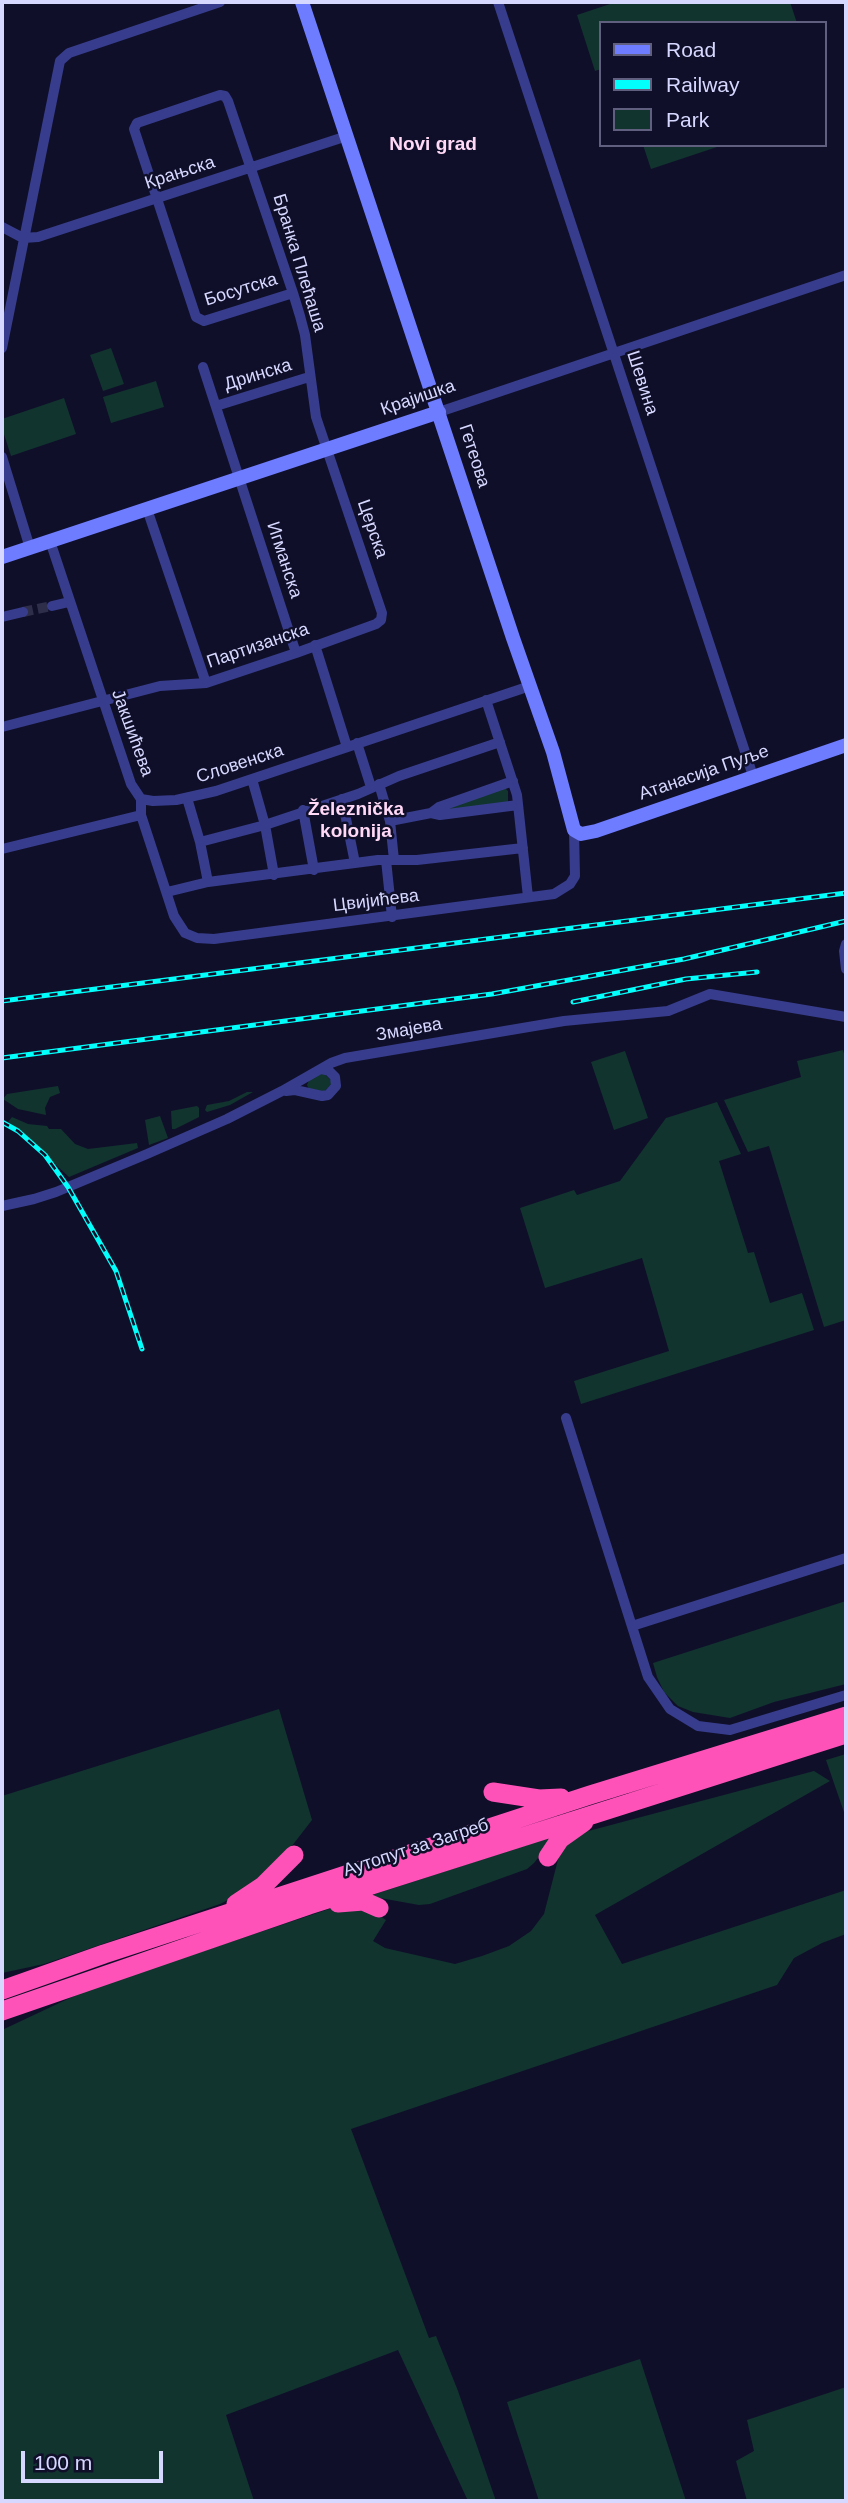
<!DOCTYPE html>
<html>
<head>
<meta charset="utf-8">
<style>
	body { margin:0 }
	#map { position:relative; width:848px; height:2503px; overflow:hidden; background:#100f2a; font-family:Helvetica,sans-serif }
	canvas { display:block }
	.frame { position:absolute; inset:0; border:4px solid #d7d8ff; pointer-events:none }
	.legend { position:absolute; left:599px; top:21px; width:228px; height:126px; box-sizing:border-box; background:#100f2a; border:2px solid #605f7f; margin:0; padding:9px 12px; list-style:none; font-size:21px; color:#d7d8ff }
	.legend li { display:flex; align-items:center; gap:14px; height:35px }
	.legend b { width:35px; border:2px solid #605f7f }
	.scale { position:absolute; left:21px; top:2451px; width:142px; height:32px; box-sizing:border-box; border:4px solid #d7d8ff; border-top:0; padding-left:9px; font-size:21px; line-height:24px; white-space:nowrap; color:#d7d8ff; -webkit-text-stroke:5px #100f2a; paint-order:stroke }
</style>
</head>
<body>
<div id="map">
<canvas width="848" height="2503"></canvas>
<div class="frame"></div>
<ul class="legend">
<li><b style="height:9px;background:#6e7cff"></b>Road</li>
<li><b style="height:9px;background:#03fffb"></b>Railway</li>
<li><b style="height:19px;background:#11342f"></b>Park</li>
</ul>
<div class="scale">100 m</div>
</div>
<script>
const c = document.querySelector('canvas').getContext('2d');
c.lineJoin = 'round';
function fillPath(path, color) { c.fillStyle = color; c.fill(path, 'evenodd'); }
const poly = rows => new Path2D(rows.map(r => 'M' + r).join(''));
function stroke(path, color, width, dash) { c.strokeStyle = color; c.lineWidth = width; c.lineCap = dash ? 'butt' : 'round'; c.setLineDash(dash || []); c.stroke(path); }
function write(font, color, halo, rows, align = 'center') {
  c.font = font + ' Helvetica,sans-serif'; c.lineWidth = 5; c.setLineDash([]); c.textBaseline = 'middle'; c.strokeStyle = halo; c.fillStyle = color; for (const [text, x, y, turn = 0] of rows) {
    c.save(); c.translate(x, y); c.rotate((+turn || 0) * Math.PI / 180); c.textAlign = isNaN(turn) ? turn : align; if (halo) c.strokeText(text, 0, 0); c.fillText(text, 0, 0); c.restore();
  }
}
fillPath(poly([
	[616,2,790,2,797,23,601,23,601,69,595,71,577,15],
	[643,145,723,145,651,169],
	[111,348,124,384,103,391,90,355],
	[156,381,164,407,111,423,103,397],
	[64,398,76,434,11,456,2,428,2,419],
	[505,788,508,791,508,803,446,811,444,808],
	[843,1050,846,1061,846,1320,824,1327,769,1146,748,1152,724,1100,801,1077,797,1061],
	[625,1051,648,1118,614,1130,591,1062],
	[322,1072,333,1082,323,1093,309,1089,307,1085,310,1078],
	[58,1086,60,1093,50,1097,45,1108,46,1115,18,1109,3,1099,7,1094],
	[247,1092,253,1092,230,1105,207,1112,205,1110,207,1105,229,1101],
	[717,1102,741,1154,719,1161,748,1253,754,1252,770,1303,802,1293,814,1330,581,1404,574,1381,669,1351,642,1258,545,1288,520,1208,574,1190,577,1195,620,1181,666,1118],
	[197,1106,199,1108,199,1117,175,1129,172,1129,171,1111],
	[160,1116,168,1138,149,1145,145,1120],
	[12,1117,28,1124,47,1126,49,1129,61,1129,75,1144,88,1149,137,1143,138,1148,69,1177,23,1134,8,1122],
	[846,1601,846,1684,774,1702,730,1718,693,1712,678,1706,664,1692,657,1677,653,1663],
	[279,1709,312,1820,288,1851,242,1893,220,1904,44,1964,2,1973,2,1796],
	[846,1754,846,1818,826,1760],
	[814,1771,830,1781,595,1915,622,1964,846,1890,846,1934,822,1943,794,1958,777,1985,351,2129,429,2338,436,2336,458,2391,496,2501,468,2501,398,2350,226,2415,254,2501,2,2501,2,2030,87,1990,344,1904,373,1911,386,1920,373,1941,385,1948,455,1964,482,1956,509,1946,531,1931,544,1914,561,1848,581,1833],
	[555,1836,534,1863,527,1869,430,1904,419,1905,369,1896],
	[640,2359,686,2501,539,2501,507,2402],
	[846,2387,846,2501,747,2501,736,2461,754,2451,747,2420]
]), '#11342f');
stroke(poly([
	[23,612,52,606]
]), '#2e2d4a', 10, [10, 5]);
stroke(poly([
	[498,2,753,776],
	[2,227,23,238,38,237,347,136],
	[2,348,60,61,69,53,220,2],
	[203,367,296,653],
	[216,406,309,377],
	[439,412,846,275],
	[2,457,30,548],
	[147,509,206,683],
	[50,541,131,784,141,799,141,815,174,916,185,933,197,938,214,939,554,894,570,884,575,876,574,830],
	[52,606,69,602],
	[2,617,23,612],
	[315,645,347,747],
	[486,700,517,795,528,897],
	[2,727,160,686,206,683,296,653,376,624,381,620,382,613,316,417,305,335,300,316,293,293,272,231,228,101,225,96,220,95,137,123,134,129,196,317,204,321,293,293],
	[357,743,371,787],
	[252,779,265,825,274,875],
	[379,784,390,821,394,860],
	[187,798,200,842,208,882],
	[141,799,153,801,176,800,216,791,530,686],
	[342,799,355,863],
	[303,810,314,870],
	[431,813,439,807,513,781],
	[390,821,431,813,440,815,518,805],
	[200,842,265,825,358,794,399,776,500,742],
	[2,849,141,815],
	[386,860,392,917],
	[167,892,208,882,378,860,417,860,523,848],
	[846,944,844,951,846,969],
	[286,1091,295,1090,322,1096,328,1095,336,1086,335,1077,329,1071,321,1069],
	[2,1206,34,1199,56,1192,147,1154,227,1119,282,1091,331,1063,345,1058,564,1021,668,1011,710,994,846,1017],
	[566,1418,648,1677,670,1709,698,1726,730,1730,846,1695],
	[632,1626,846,1558]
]), '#373d8c', 10);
stroke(poly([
	[302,2,513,638,553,752,574,830,581,834,596,831,846,745],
	[2,557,439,412]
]), '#6e7cff', 14);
stroke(poly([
	[493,1792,539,1799,561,1798],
	[548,1857,560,1839,584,1822],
	[338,1903,363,1901,379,1908],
	[236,1904,263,1886,294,1855],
	[2,1990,104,1954,590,1795,846,1716],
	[2,2011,309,1905,846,1734]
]), '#ff52b9', 19);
const rail = poly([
	[2,1001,846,893],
	[573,1002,686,979,757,972],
	[2,1058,492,994,684,959,846,921],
	[2,1122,18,1131,45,1155,68,1187,116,1271,142,1349]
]);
stroke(rail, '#03fffb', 5);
stroke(rail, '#100f2a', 2.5, [8]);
write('18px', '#d7d8ff', '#100f2a', [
	["Крањска",180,173,-18],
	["Бранка Плећаша",299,263,73],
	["Босутска",241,290,-17],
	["Дринска",258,375,-17],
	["Шевина",642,383,72],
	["Крајишка",418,398,-19],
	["Гетеова",474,456,72],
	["Церска",372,529,71],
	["Игманска",284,560,72],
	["Партизанска",258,646,-19],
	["Јакшићева",132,733,70],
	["Словенска",240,764,-18],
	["Атанасија Пуље",704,773,-19],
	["Цвијићева",376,901,-7],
	["Змајева",409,1030,-10],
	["Аутопут за Загреб",416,1848,-18]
]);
write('bold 19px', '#ffd9f6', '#100f2a', [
	["Novi grad",433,145],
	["Železnička",356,810],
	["kolonija",356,832]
]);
</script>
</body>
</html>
